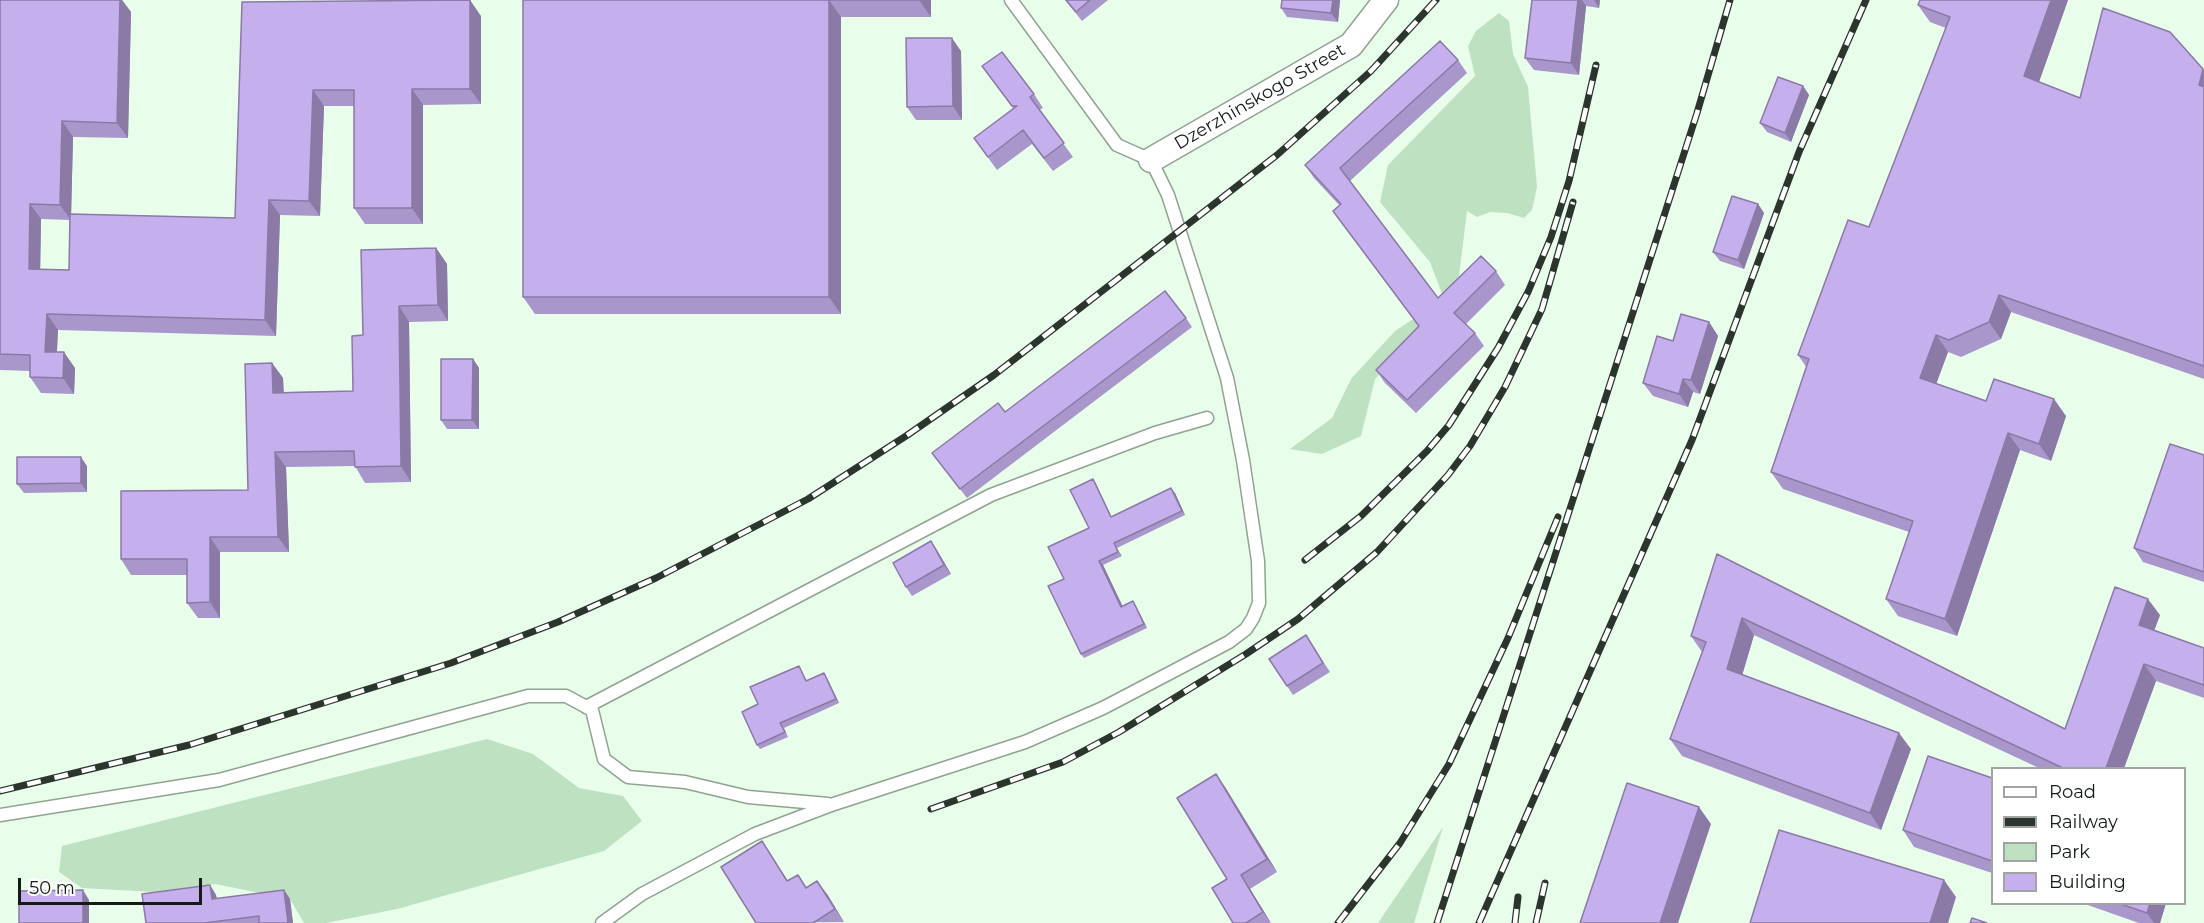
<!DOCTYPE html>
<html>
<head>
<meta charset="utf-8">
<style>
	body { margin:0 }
	#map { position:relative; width:2204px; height:923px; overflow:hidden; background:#e8feea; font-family:Montserrat,sans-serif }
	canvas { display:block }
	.legend { position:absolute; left:1991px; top:767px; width:195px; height:138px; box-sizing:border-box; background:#fff; border:2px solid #a1a4a1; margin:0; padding:8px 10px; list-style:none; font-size:18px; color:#131b14 }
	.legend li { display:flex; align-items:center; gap:12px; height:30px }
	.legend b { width:30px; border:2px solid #a1a4a1 }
	.scale { position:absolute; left:18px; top:878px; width:184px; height:27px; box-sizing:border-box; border:3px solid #131b14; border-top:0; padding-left:8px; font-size:18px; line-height:21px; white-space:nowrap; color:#131b14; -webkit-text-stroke:4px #fff; paint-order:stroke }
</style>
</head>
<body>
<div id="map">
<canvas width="2204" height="923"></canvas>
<ul class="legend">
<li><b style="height:8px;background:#fff"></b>Road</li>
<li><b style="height:8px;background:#2c352d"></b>Railway</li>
<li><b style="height:16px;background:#bde1c1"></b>Park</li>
<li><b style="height:16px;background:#c5afec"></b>Building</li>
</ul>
<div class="scale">50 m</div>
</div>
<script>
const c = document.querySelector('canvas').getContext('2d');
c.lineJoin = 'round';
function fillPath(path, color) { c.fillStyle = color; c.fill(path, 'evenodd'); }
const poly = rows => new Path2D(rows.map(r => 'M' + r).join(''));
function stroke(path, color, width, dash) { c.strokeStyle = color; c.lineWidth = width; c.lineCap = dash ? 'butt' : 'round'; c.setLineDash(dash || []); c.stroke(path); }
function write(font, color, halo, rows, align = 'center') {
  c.font = font + ' Montserrat,sans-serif'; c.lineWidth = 4.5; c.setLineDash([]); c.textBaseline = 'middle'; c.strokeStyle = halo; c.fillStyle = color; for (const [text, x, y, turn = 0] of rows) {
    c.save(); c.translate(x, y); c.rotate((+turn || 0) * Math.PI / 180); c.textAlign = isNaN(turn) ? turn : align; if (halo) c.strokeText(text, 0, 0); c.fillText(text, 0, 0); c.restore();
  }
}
fillPath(poly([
	[1499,13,1509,21,1513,54,1528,87,1537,187,1532,210,1524,218,1507,213,1490,212,1477,217,1467,211,1456,300,1375,379,1361,436,1322,454,1290,449,1332,418,1351,379,1395,331,1444,299,1430,262,1380,202,1388,165,1475,76,1468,46,1476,31],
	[487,739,533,754,579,788,623,796,642,821,604,851,397,909,326,923,304,923,290,899,215,884,154,892,82,888,59,872,62,846],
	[1443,827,1414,923,1378,923]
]), '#bde1c1');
const service = poly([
	[586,707,991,495,1155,433,1207,418],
	[0,815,219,780,528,696,566,696,592,710,604,759,628,777,685,782,748,797,828,804],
	[602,923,642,894,755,834,834,804,1025,742,1103,708,1229,642,1246,629,1253,618,1259,603,1258,561,1243,460,1227,378,1168,195,1151,160,1117,145,1011,0]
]);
const minor = poly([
	[1151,160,1351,45,1386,0]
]);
stroke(service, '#8fa390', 15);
stroke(minor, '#8fa390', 27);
stroke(service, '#fff', 12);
stroke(minor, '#fff', 24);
const rail = poly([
	[1305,560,1361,516,1427,451,1449,425,1498,348,1528,292,1551,237,1569,181,1596,65],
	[0,791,189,745,451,663,558,622,656,578,808,499,906,436,994,375,1277,155,1371,71,1436,0],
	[931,809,1063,762,1119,732,1246,654,1298,619,1377,552,1448,475,1470,446,1505,387,1542,309,1573,202],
	[1338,923,1400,843,1449,764,1508,638,1558,517],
	[1437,923,1697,113,1730,0],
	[1479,923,1692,440,1799,152,1866,0],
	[1515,923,1518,897],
	[1536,923,1545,883]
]);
stroke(rail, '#2c352d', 7);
stroke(rail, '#fff', 4.5, [14]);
fillPath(poly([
	[0,0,122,0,131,12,128,138,73,137,71,214,235,218,242,2,481,16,481,104,423,105,423,224,365,224,354,208,354,106,324,106,320,216,280,215,276,336,58,330,57,352,75,368,74,394,41,393,30,377,30,371,0,370],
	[41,219,70,220,69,270,40,269],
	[523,0,931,0,931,17,841,17,841,314,535,314,523,297],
	[1065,0,1108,0,1082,21],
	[1282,0,1340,0,1338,22,1287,17,1281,8],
	[1532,0,1600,0,1599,8,1586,6,1579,75,1534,70,1525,58],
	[1920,0,2068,0,2039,82,2080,98,2204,71,2204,379,2011,312,2001,339,1961,357,1948,352,1936,384,1986,401,2066,416,2051,461,2020,450,1957,636,1898,616,1886,599,1909,532,1783,489,1771,472,1807,368,1798,355,1869,227,1946,28,1930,22,1918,5],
	[961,51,962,120,916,120,907,107],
	[1458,60,1467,73,1350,181,1438,298,1496,271,1505,285,1466,324,1475,333,1484,346,1416,413,1385,383,1376,370,1419,327,1333,211,1340,206,1314,178,1305,165],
	[982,66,1034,94,1043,108,1039,110,1073,157,1053,171,1032,144,997,170,974,138,1013,108],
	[1803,86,1809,95,1791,142,1767,132,1760,123],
	[1758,204,1764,213,1744,269,1720,261,1713,252],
	[436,248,447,264,448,321,409,322,411,482,365,483,355,466,286,467,289,552,220,552,220,618,198,618,187,603,187,575,131,575,121,559,248,490,272,363,283,378,284,392,353,391,363,335],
	[1186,318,1192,327,967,498,932,453,1005,412],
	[1709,322,1718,336,1700,394,1693,392,1688,407,1653,396,1643,383,1673,341],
	[473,359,479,368,479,429,447,429,441,420],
	[2204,455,2204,582,2143,562,2134,548],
	[87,466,87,492,24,493,17,484],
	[1093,479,1096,484,1111,517,1175,493,1185,515,1117,548,1122,556,1103,565,1122,606,1133,601,1147,628,1084,658,1081,654,1064,579,1089,528],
	[931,541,951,574,912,596,906,587],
	[1717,554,2065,729,2160,615,2154,630,2204,648,2204,698,2156,681,2124,768,2039,768,1754,635,1742,675,1911,749,1881,830,1682,756,1670,739,1702,652,1691,636],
	[1306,635,1330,672,1293,695,1287,686],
	[799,666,807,681,827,678,839,703,784,728,788,737,760,749,757,745,758,704],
	[1992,778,1992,873,1914,847,1903,830],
	[1225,787,1277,872,1250,889,1271,923,1233,923,1227,879],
	[762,841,788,881,798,875,807,888,827,894,844,922,756,923],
	[210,885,216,895,217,899,284,890,290,899,293,923,146,923],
	[2082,903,2166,903,2160,923,2139,923]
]), '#a996cb');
fillPath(poly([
	[120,0,122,0,131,12,128,138,117,123],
	[470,0,481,16,481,104,470,89],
	[829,0,841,17,841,314,829,297],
	[919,0,931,0,931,17],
	[1333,0,1340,0,1338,22,1331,13],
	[1578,0,1582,0,1586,6,1579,75,1571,63],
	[1594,0,1600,0,1599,8],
	[2051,0,2068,0,2035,93,2024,76],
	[952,38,961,51,962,120,953,106],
	[2203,69,2204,71,2204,93,2199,85],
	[1803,86,1809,95,1791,142,1785,133],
	[412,89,423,105,423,224,412,208],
	[313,90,324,106,320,216,309,201],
	[62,121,73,137,71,220,60,205],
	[269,200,280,215,276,336,265,320],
	[30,204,41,219,40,284,29,269],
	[1758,204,1764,213,1744,269,1738,260],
	[436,248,447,264,448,321,438,305],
	[1999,295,2011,312,2001,339,1989,322],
	[399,306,409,322,411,482,401,466],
	[47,314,58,330,56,367,45,352],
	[1709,322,1718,336,1700,394,1691,380],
	[1936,335,1948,352,1932,395,1920,378],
	[64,352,75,368,74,394,63,378],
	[473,359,479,368,479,429,472,420],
	[272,363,283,378,284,408,273,393],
	[1683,379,1693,392,1688,407,1679,394],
	[2054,399,2066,416,2051,461,2039,444],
	[2008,433,2020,450,1957,636,1945,619],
	[275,452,286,467,289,552,278,537],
	[81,457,87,466,87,492,81,483],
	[1093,479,1096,484,1114,522,1111,517],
	[1171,488,1175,493,1185,515,1182,511],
	[210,537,220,552,220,618,210,602],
	[931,541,937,550,951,574,944,565],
	[1099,561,1103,565,1125,611,1121,607],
	[2148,599,2160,615,2150,642,2139,625],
	[1133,601,1136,606,1147,628,1144,624],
	[1742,618,1754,635,1739,686,1727,669],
	[2144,664,2156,681,2124,768,2106,768],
	[824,673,827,678,839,703,836,699],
	[1899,733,1911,749,1881,830,1870,813],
	[1216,774,1225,787,1277,872,1267,859],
	[1699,807,1711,824,1678,923,1660,923],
	[1241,875,1250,889,1271,923,1263,912],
	[1944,880,1956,897,1948,923,1930,923],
	[817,881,827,894,844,922,835,909],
	[210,885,216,895,218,908,212,899],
	[83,890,89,900,89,923,83,923],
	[284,890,290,899,293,923,288,923],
	[2150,903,2166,903,2160,923,2154,923,2147,913]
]), '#8a7aa5');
const building = poly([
	[0,0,120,0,117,123,62,121,60,205,30,204,29,269,69,270,70,214,235,218,242,2,470,0,470,89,412,89,412,208,354,208,354,90,313,90,309,201,269,200,265,320,47,314,45,352,64,352,63,378,30,377,30,355,0,354,0,0],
	[523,0,919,0,829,0,829,297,523,297,523,0],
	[1066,0,1090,0,1076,12,1066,0],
	[1282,0,1333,0,1331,13,1281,8,1282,0],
	[1532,0,1578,0,1571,63,1525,58,1532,0],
	[1920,0,2051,0,2024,76,2080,98,2103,8,2170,32,2203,69,2199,85,2204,87,2204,366,1999,295,1989,322,1949,340,1936,335,1920,378,1986,401,1994,379,2054,399,2039,444,2008,433,1945,619,1886,599,1913,521,1771,472,1809,359,1798,355,1848,220,1869,227,1950,17,1918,5,1920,0],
	[906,38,952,38,953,106,907,107,906,38],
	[1440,41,1458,60,1340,168,1438,298,1481,256,1496,271,1454,313,1475,333,1407,400,1376,370,1419,326,1333,211,1341,204,1305,165,1440,41],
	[1002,52,1034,94,1030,97,1064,143,1044,158,1023,130,988,157,974,138,1017,106,1012,106,982,66,1002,52],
	[1778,77,1803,86,1785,133,1760,123,1778,77],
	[1732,196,1758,204,1738,260,1713,252,1732,196],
	[436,248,438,305,399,306,401,466,355,467,354,451,275,452,278,537,210,537,210,602,187,603,187,559,121,559,121,491,248,490,245,364,272,363,273,393,353,391,352,336,363,335,361,250,436,248],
	[1165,291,1186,318,960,489,932,453,998,403,1005,412,1165,291],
	[1681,314,1709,322,1691,380,1683,379,1679,394,1643,383,1657,336,1673,341,1681,314],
	[441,359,473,359,472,420,441,420,441,359],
	[2170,444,2204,455,2204,572,2134,548,2170,444],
	[17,457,81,457,81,483,17,484,17,457],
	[1093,479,1111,517,1171,488,1182,511,1114,543,1118,552,1099,561,1121,607,1133,601,1144,624,1081,654,1048,586,1064,579,1048,547,1089,528,1070,490,1093,479],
	[931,541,944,565,906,587,893,563,931,541],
	[1717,554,2065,729,2115,587,2148,599,2139,625,2204,648,2204,685,2144,664,2106,768,2063,768,1742,618,1727,669,1899,733,1870,813,1670,739,1706,642,1691,636,1717,554],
	[1306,635,1323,663,1287,686,1269,659,1306,635],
	[799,666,806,681,824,673,836,699,780,723,785,732,757,745,742,712,758,704,750,687,799,666],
	[1928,756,1992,778,1992,861,1903,830,1928,756],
	[1216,774,1267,859,1241,875,1263,912,1246,923,1233,923,1212,888,1227,879,1177,798,1216,774],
	[1627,783,1699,807,1660,923,1580,923,1627,783],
	[1779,830,1944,880,1930,923,1750,923,1779,830],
	[762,841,787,881,798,875,806,888,817,881,835,909,813,923,756,923,721,867,762,841],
	[210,885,212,899,284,890,288,923,259,923,259,916,204,923,146,923,142,894,210,885],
	[83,890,83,923,19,923,19,891,83,890],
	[2118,903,2150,903,2147,913,2118,903],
	[1972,918,1987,923,1970,923,1972,918]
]);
fillPath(building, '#c5afec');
stroke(building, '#8a7aa5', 1.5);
write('18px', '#131b14', '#fff', [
	["Dzerzhinskogo Street",1260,97,-30]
]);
</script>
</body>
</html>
